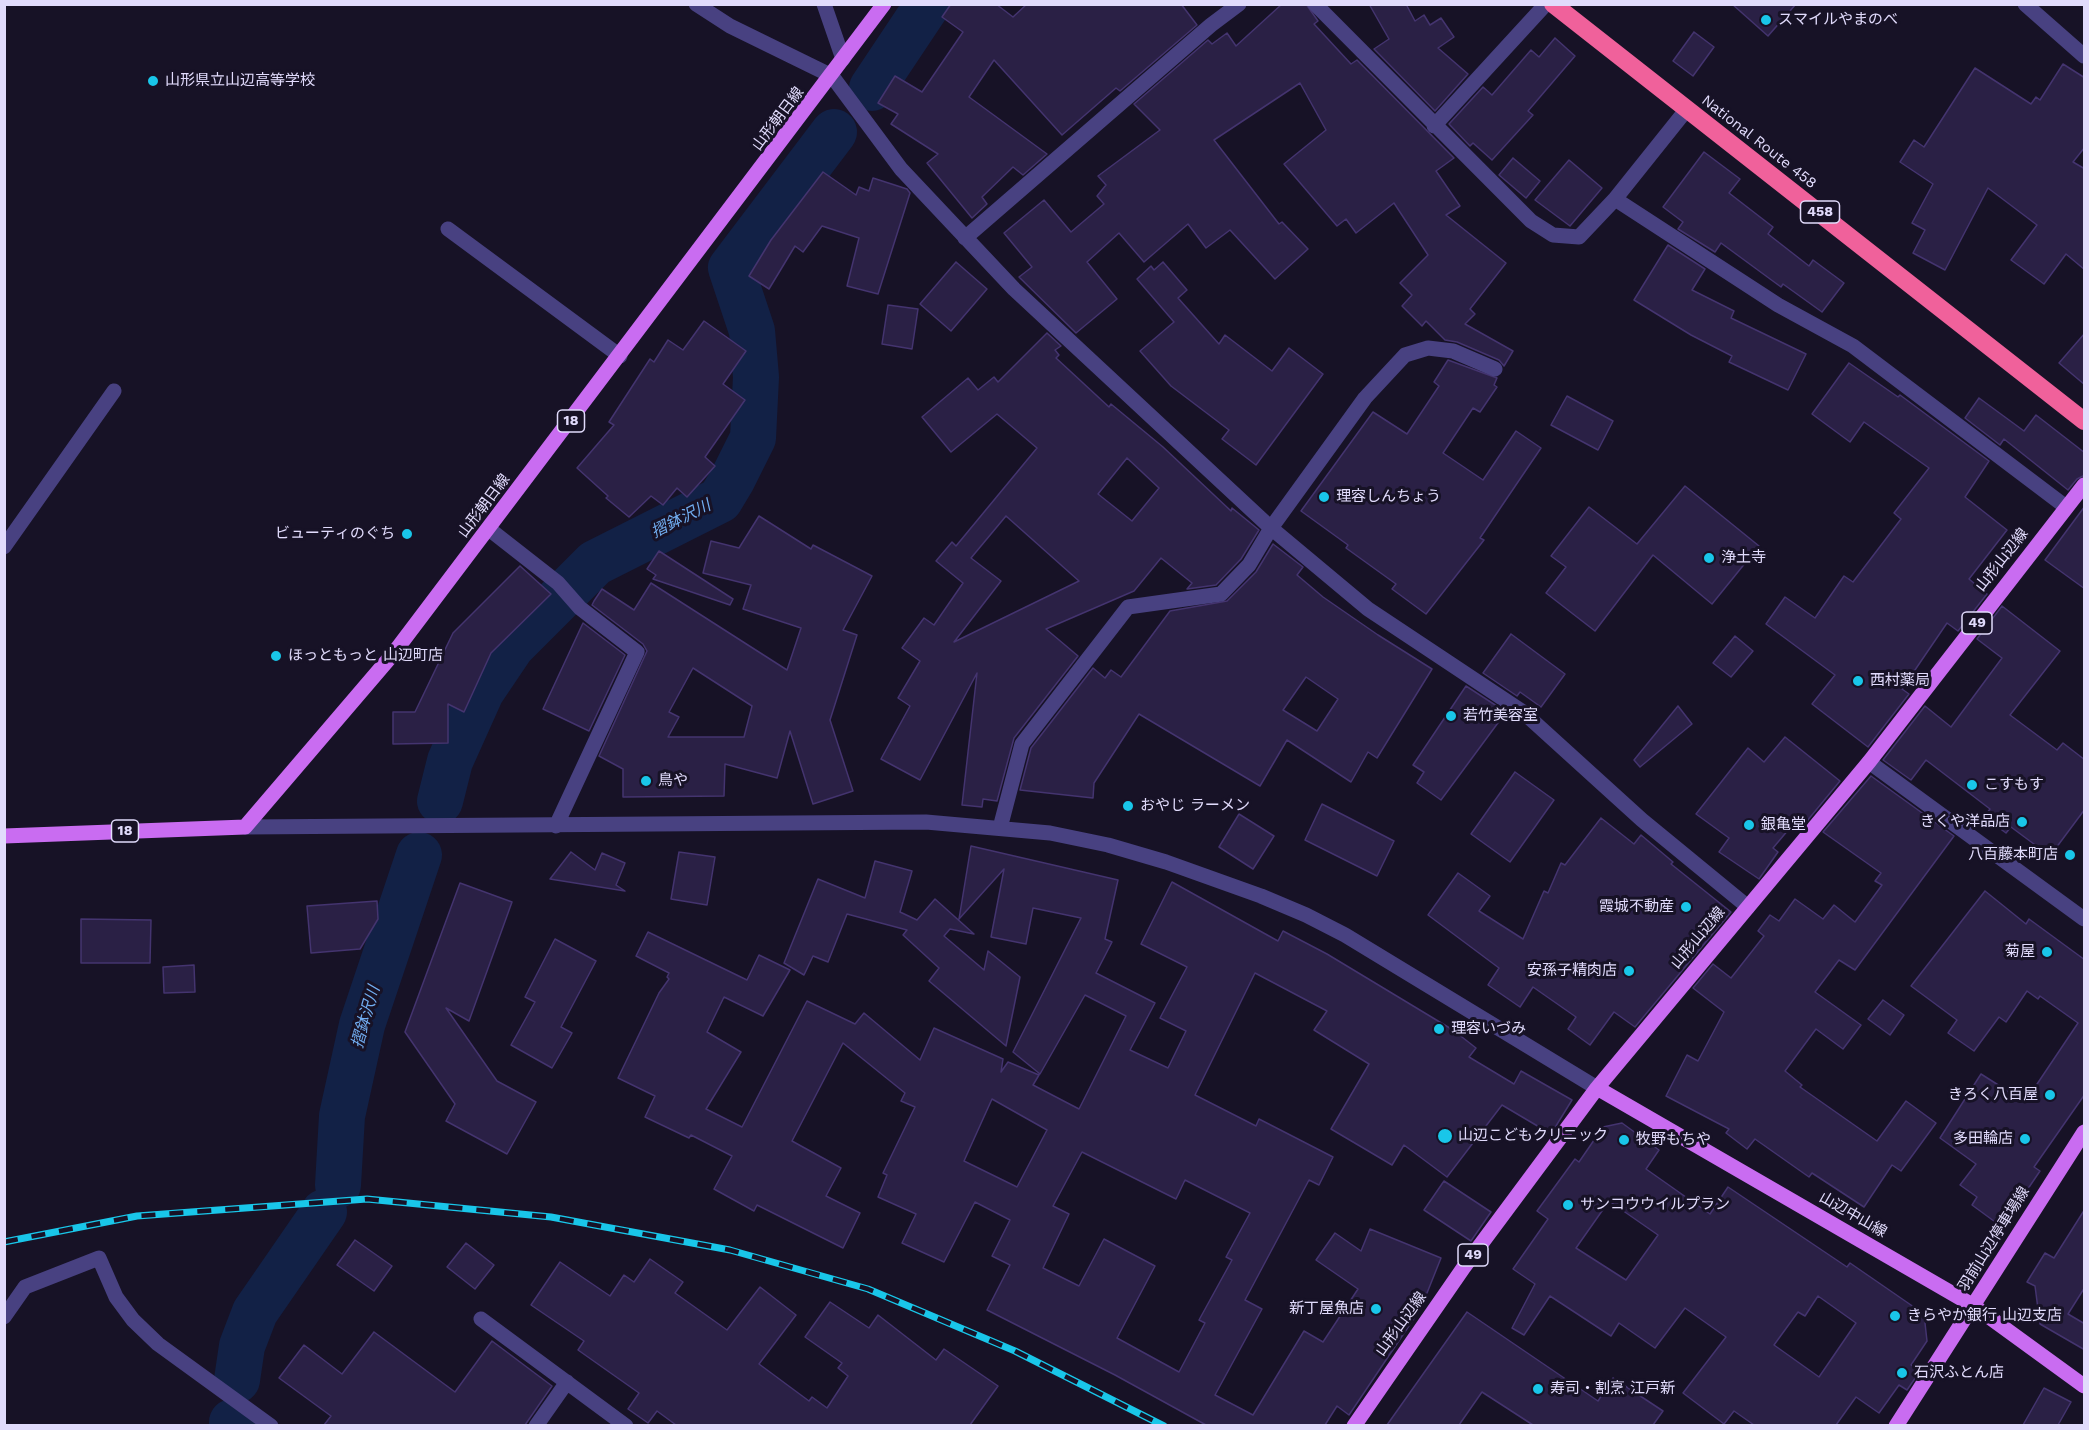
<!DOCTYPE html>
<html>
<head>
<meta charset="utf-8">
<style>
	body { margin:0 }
	#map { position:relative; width:2089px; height:1430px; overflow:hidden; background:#171226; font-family:"Work Sans",sans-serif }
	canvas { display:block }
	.frame { position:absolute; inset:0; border:6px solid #e1dbfc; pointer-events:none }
</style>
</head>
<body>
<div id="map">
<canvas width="2089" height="1430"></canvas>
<div class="frame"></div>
</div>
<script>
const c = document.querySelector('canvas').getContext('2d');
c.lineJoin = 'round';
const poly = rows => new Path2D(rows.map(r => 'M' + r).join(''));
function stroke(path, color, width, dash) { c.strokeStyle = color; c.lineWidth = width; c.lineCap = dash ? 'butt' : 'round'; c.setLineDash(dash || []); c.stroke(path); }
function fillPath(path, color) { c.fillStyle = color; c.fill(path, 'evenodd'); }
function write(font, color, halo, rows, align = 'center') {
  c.font = font + ' "Work Sans","Noto Sans JP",sans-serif'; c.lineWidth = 6; c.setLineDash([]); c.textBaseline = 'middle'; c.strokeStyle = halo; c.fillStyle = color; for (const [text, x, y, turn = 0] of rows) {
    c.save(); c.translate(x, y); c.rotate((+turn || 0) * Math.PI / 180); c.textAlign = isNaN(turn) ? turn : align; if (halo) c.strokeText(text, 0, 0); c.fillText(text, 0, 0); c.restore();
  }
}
stroke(poly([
	[872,88,928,4],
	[440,801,450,761,481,692,512,646,595,563,720,500,732,480,753,438,756,377,752,331,731,268,834,132],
	[338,1185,342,1116,362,1025,419,855],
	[237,1380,242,1346,255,1312,324,1212],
	[232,1426,232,1422]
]), '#122146', 46);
const building = poly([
	[951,4,996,4,1013,17,1027,4,1181,4,1197,25,1120,91,1116,88,1062,135,994,60,969,97,1047,154,1023,175,1013,167,982,197,987,204,972,218,927,163,938,154,891,124,898,114,878,103,895,76,922,92,963,32,942,17,951,4],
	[1282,4,1306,4,1318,21,1314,24,1351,64,1357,60,1454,158,1436,171,1460,206,1446,215,1506,263,1470,309,1475,314,1465,324,1513,351,1504,366,1499,360,1457,342,1445,340,1426,321,1422,326,1402,306,1412,295,1400,283,1428,255,1394,203,1356,233,1346,219,1337,226,1284,164,1326,130,1300,83,1214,140,1279,224,1282,222,1308,249,1275,279,1230,230,1206,248,1188,224,1144,262,1119,233,1087,262,1117,299,1076,333,1019,277,1032,267,1004,233,1044,200,1071,232,1104,204,1097,196,1106,185,1098,176,1160,130,1134,104,1208,40,1212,44,1227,33,1236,46,1282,4],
	[1369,4,1406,4,1415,21,1424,15,1430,25,1441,18,1454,37,1438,48,1468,74,1435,111,1374,49,1389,39,1369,4],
	[1732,4,1796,4,1768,36,1732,4],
	[1694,32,1714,47,1693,76,1673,61,1694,32],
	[1555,38,1575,56,1528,111,1533,115,1492,160,1473,143,1470,146,1449,124,1483,87,1492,95,1531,50,1539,57,1555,38],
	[2063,64,2085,78,2085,147,2073,162,2085,169,2085,270,2066,254,2044,284,2011,260,2037,225,1988,188,1945,270,1913,253,1925,230,1912,223,1933,184,1900,162,1914,140,1924,147,1975,68,2031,104,2036,97,2040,100,2063,64],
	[1704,152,1740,179,1729,193,1773,227,1768,234,1809,266,1813,260,1844,283,1822,312,1783,284,1781,287,1721,243,1715,252,1678,229,1683,222,1663,207,1704,152],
	[1513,158,1540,181,1526,198,1499,175,1513,158],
	[1569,160,1602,188,1570,226,1535,200,1569,160],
	[823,172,856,195,859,187,869,191,873,178,907,189,910,193,878,294,847,286,859,238,822,226,803,252,795,246,769,289,749,276,771,240,823,172],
	[1668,245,1705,269,1692,290,1734,311,1731,318,1806,354,1788,390,1729,362,1732,356,1691,335,1634,300,1668,245],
	[956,262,987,289,951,331,920,304,956,262],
	[1163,262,1187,290,1178,298,1219,344,1225,335,1272,371,1289,348,1323,374,1256,465,1222,439,1229,430,1171,386,1140,351,1174,322,1137,279,1151,266,1154,270,1163,262],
	[888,305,918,309,912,349,882,344,888,305],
	[704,321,746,351,723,384,745,400,705,457,715,466,687,497,677,488,663,505,651,496,629,517,606,498,608,496,577,468,614,425,609,422,650,359,654,362,668,340,683,350,704,321],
	[1047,333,1061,346,1055,350,1059,355,1056,358,1109,407,1111,404,1163,447,1231,511,1232,508,1259,530,1241,559,1216,585,1187,589,1192,583,1161,558,1134,591,1046,629,1078,656,1014,738,997,801,983,799,982,807,962,805,977,673,920,780,881,759,910,706,898,698,920,661,902,648,924,618,934,625,963,583,936,561,952,542,956,546,1037,448,997,414,951,452,922,417,968,378,978,390,994,377,998,382,1047,333],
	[1127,458,1159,488,1132,521,1098,494,1127,458],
	[1006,516,1079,581,954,642,1001,581,971,558,1006,516],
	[2085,333,2085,385,2059,363,2085,333],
	[1448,360,1497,378,1494,385,1497,387,1480,412,1473,408,1443,453,1483,480,1516,431,1541,448,1480,538,1484,540,1426,614,1392,589,1396,584,1346,548,1348,545,1301,511,1373,412,1407,434,1439,386,1434,382,1448,360],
	[1849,363,1898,397,1900,395,1989,461,1965,497,2007,530,1969,579,1987,594,1958,631,1947,623,1902,689,1909,694,1868,747,1812,704,1835,675,1766,624,1785,597,1815,618,1844,576,1853,582,1901,519,1894,513,1929,468,1864,422,1850,442,1812,414,1849,363],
	[1567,396,1613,421,1598,450,1551,425,1567,396],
	[1979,398,2024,431,2036,415,2085,453,2085,475,2077,479,2068,490,2004,439,2000,445,1965,418,1979,398],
	[1685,486,1759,546,1712,604,1653,555,1595,631,1546,593,1566,567,1551,556,1589,507,1637,544,1685,486],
	[2085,506,2085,589,2045,560,2085,506],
	[759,516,811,549,813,545,872,576,843,630,857,635,830,720,853,791,813,804,790,731,777,778,725,764,724,796,623,797,623,769,599,756,647,651,643,644,592,605,594,601,602,589,634,610,651,583,787,670,801,628,743,609,751,585,703,573,711,541,739,548,759,516],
	[693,668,752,706,744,737,668,737,679,717,669,712,693,668],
	[1273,544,1303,567,1297,575,1323,597,1378,635,1432,669,1377,758,1368,752,1351,782,1287,740,1260,786,1139,714,1094,783,1093,798,1020,790,1031,748,1093,668,1105,678,1111,670,1121,677,1170,611,1227,601,1256,572,1273,544],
	[1306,677,1338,699,1317,731,1283,710,1306,677],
	[659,551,733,599,730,605,653,579,656,575,647,569,659,551],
	[520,566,551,594,491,653,464,712,448,704,448,743,393,744,393,712,415,712,453,633,520,566],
	[2002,606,2060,651,2010,715,2057,750,2063,743,2085,760,2085,809,2050,856,2011,827,2006,833,1984,817,1990,809,1926,760,1911,780,1883,760,1925,706,1951,727,2002,658,1977,639,2002,606],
	[583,623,625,655,589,731,543,709,583,623],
	[1511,634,1565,674,1541,707,1520,692,1517,696,1483,673,1511,634],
	[1735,636,1753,651,1731,677,1713,663,1735,636],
	[1466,686,1506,712,1441,800,1417,783,1424,772,1413,765,1466,686],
	[1678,706,1692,724,1640,767,1634,760,1678,706],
	[1785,737,1840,781,1807,821,1800,816,1773,848,1778,852,1759,879,1719,852,1729,838,1696,814,1748,748,1764,762,1785,737],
	[1515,772,1554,800,1510,862,1471,834,1515,772],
	[1871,776,1954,836,1855,970,1839,960,1815,992,1861,1025,1843,1049,1816,1029,1785,1071,1802,1085,1800,1087,1877,1141,1906,1101,1936,1123,1901,1171,1892,1165,1864,1207,1812,1173,1809,1177,1755,1139,1747,1149,1726,1133,1729,1129,1666,1096,1687,1055,1698,1061,1724,1012,1693,988,1713,964,1731,978,1764,936,1758,931,1770,915,1779,921,1795,899,1823,919,1834,905,1855,922,1882,885,1875,881,1881,873,1823,832,1871,776],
	[1322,804,1394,841,1377,876,1305,840,1322,804],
	[1239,814,1274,836,1253,869,1219,847,1239,814],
	[1601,818,1634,844,1641,835,1673,862,1671,864,1731,912,1635,1027,1614,1012,1590,1045,1568,1029,1576,1017,1533,987,1520,1007,1488,985,1499,968,1428,915,1458,873,1490,896,1479,911,1523,939,1544,891,1548,893,1561,863,1565,865,1601,818],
	[971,846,1118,880,1105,939,1112,942,1096,973,1155,1003,1130,1050,1168,1068,1186,1031,1160,1018,1187,967,1141,944,1172,882,1278,941,1283,931,1327,954,1453,1030,1476,1048,1469,1057,1514,1084,1521,1071,1572,1100,1551,1134,1502,1105,1447,1177,1404,1145,1392,1165,1331,1129,1369,1064,1314,1030,1327,1011,1255,973,1195,1095,1256,1126,1259,1119,1333,1157,1319,1185,1309,1180,1245,1300,1262,1309,1215,1395,1253,1415,1304,1331,1323,1342,1358,1289,1316,1260,1335,1233,1361,1251,1370,1229,1441,1258,1421,1308,1349,1415,1337,1406,1325,1425,1206,1425,1115,1375,987,1310,1010,1265,992,1256,1010,1220,975,1202,944,1262,902,1243,916,1214,878,1197,887,1175,883,1173,915,1107,901,1101,905,1093,843,1043,792,1141,841,1168,826,1196,860,1213,843,1248,757,1205,754,1211,714,1189,732,1156,691,1135,689,1138,645,1117,655,1096,618,1078,659,993,669,979,667,977,669,973,636,956,648,932,747,980,759,955,790,970,763,1016,724,997,707,1032,741,1052,706,1109,742,1127,807,1001,855,1024,864,1013,920,1060,934,1028,1003,1059,1001,1072,1008,1062,1039,1075,1033,1085,1079,1109,1126,1016,1085,995,1040,1074,1013,1052,1081,918,1033,908,1026,944,991,937,1004,869,959,919,971,846],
	[992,1099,1047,1130,1017,1187,964,1161,992,1099],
	[1082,1152,1176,1199,1185,1180,1250,1213,1226,1257,1232,1260,1199,1320,1205,1323,1179,1372,1117,1338,1155,1266,1104,1239,1079,1286,1043,1268,1069,1214,1053,1206,1082,1152],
	[571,852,595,870,602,853,625,863,616,885,625,891,550,879,571,852],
	[679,852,715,857,707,905,671,899,679,852],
	[875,861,912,871,900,912,917,920,935,899,974,934,950,929,944,936,984,970,988,951,1020,977,1006,1046,929,981,939,968,903,935,907,930,847,914,828,962,813,956,804,975,784,963,818,879,865,898,875,861],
	[460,883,512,902,469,1021,446,1008,497,1081,536,1102,507,1154,446,1121,455,1104,405,1032,460,883],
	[1985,891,2026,924,2029,919,2085,960,2085,1094,2034,1167,2040,1171,2002,1227,1972,1205,1977,1197,1960,1185,1976,1164,1940,1138,1981,1074,2025,1102,2078,1023,2040,996,2038,999,2027,991,2006,1022,1999,1017,1974,1051,1948,1033,1957,1020,1911,986,1985,891],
	[377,901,378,919,360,949,311,953,307,906,377,901],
	[81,919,151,920,150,963,81,963,81,919],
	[555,939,596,961,561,1027,572,1033,552,1068,511,1045,535,1002,525,997,555,939],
	[194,965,195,992,164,993,163,967,194,965],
	[1883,1000,1904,1015,1890,1035,1868,1019,1883,1000],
	[1622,1123,1659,1150,1646,1169,1710,1214,1728,1187,1847,1267,1850,1263,1924,1314,1927,1341,1911,1365,1920,1371,1907,1390,1899,1385,1879,1413,1856,1397,1836,1425,1754,1425,1734,1411,1724,1424,1683,1393,1726,1337,1685,1308,1655,1348,1619,1323,1611,1336,1550,1296,1524,1335,1512,1328,1535,1284,1513,1269,1548,1219,1537,1211,1575,1159,1579,1162,1603,1127,1622,1123],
	[1609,1201,1658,1235,1626,1280,1576,1248,1609,1201],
	[1818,1296,1856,1323,1819,1377,1774,1345,1798,1312,1805,1316,1818,1296],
	[1444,1181,1491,1212,1471,1241,1424,1210,1444,1181],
	[2085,1209,2085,1287,2068,1314,2085,1324,2085,1350,2040,1324,2035,1286,2027,1282,2045,1253,2054,1258,2085,1209],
	[355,1240,392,1266,374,1291,337,1265,355,1240],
	[466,1243,494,1265,475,1289,447,1267,466,1243],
	[650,1259,683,1282,675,1293,727,1330,760,1287,796,1315,759,1364,809,1401,812,1397,827,1408,848,1376,838,1368,842,1363,805,1337,830,1302,869,1328,878,1315,936,1360,944,1349,998,1386,970,1425,676,1425,657,1411,648,1423,628,1409,639,1393,578,1350,584,1341,531,1305,560,1262,610,1296,624,1275,634,1282,650,1259],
	[1467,1312,1598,1401,1613,1378,1663,1411,1653,1425,1533,1425,1482,1392,1459,1425,1387,1425,1467,1312],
	[374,1332,455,1392,492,1341,552,1386,525,1425,324,1425,331,1416,279,1378,304,1345,342,1374,374,1332],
	[2044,1388,2071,1402,2058,1425,2023,1425,2044,1388]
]);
fillPath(building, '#2a2045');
stroke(building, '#44346f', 1.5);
stroke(poly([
	[696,4,730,26,832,76,901,169,1014,289,1271,528,1368,609,1523,712,1642,820,1748,907],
	[824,4,843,59],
	[1315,4,1531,221,1553,235,1579,237,1615,199,1687,109],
	[2025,4,2084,56],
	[1434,126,1546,4],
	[1615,199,1778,305,1853,346,2066,507],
	[448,229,620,356],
	[965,238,1211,25,1239,4],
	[489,529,558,583,580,608,637,652,556,826],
	[4,547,114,391],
	[1869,762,2084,919],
	[245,827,926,822,1050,833,1108,845,1166,862,1261,896,1306,915,1345,935,1597,1088],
	[1000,828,1022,744,1128,607,1221,594,1249,565,1271,528,1365,398,1405,355,1428,348,1453,351,1495,369],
	[4,1317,25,1287,99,1258,116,1297,133,1320,158,1344,271,1426],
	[481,1319,626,1426],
	[536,1426,567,1382]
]), '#484181', 15);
stroke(poly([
	[4,836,245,827,393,654,884,4],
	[1597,1088,1974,1306,2084,1386],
	[1354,1426,1464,1267,1597,1088,1869,762,2084,485],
	[1896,1426,2084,1132]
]), '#c96cf1', 15);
stroke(poly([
	[1553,4,2084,421]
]), '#f0619b', 18);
const rail = poly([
	[4,1242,137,1216,367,1199,551,1217,730,1250,868,1289,1015,1351,1164,1426]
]);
stroke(rail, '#19c6e9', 7);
stroke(rail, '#171226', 4.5, [14]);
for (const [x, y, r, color] of [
	[1766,20,6,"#19c6e9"],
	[153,81,6,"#19c6e9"],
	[1324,497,6,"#19c6e9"],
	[407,534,6,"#19c6e9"],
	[1709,558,6,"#19c6e9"],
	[276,656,6,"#19c6e9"],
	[1858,681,6,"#19c6e9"],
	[1451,716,6,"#19c6e9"],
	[646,781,6,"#19c6e9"],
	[1972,785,6,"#19c6e9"],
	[1128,806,6,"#19c6e9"],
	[2022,822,6,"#19c6e9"],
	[1749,825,6,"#19c6e9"],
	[2070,855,6,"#19c6e9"],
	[1686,907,6,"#19c6e9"],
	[2047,952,6,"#19c6e9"],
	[1629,971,6,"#19c6e9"],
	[1439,1029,6,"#19c6e9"],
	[2050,1095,6,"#19c6e9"],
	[1445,1136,8,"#19c6e9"],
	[2025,1139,6,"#19c6e9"],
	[1624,1140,6,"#19c6e9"],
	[1568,1205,6,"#19c6e9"],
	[1376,1309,6,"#19c6e9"],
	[1895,1316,6,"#19c6e9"],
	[1902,1373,6,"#19c6e9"],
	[1538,1389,6,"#19c6e9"]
]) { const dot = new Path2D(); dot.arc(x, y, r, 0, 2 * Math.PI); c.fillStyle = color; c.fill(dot); stroke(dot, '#171226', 2); }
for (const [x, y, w] of [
	[1820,212,39],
	[571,421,27],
	[1977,623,30],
	[125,831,27],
	[1473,1255,30]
]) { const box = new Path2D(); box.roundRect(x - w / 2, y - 11, w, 22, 4.5); c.fillStyle = '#171226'; c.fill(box); stroke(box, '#e1dbfc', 1.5); }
write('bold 14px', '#e1dbfc', null, [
	["458",1820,212],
	["18",571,421],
	["49",1977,623],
	["18",125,831],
	["49",1473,1255]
]);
write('15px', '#e1dbfc', '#171226', [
	["スマイルやまのべ",1778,20],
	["山形県立山辺高等学校",165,81],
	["理容しんちょう",1336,497],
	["ビューティのぐち",395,534,"right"],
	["浄土寺",1721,558],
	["ほっともっと 山辺町店",288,656],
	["西村薬局",1870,681],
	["若竹美容室",1463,716],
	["鳥や",658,781],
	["こすもす",1984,785],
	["おやじ ラーメン",1140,806],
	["きくや洋品店",2010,822,"right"],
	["銀亀堂",1761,825],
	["八百藤本町店",2058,855,"right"],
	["霞城不動産",1674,907,"right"],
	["菊屋",2035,952,"right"],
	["安孫子精肉店",1617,971,"right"],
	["理容いづみ",1451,1029],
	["きろく八百屋",2038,1095,"right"],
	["山辺こどもクリニック",1458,1136],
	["多田輪店",2013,1139,"right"],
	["牧野もちや",1636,1140],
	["サンコウウイルプラン",1580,1205],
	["新丁屋魚店",1364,1309,"right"],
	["きらやか銀行 山辺支店",1907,1316],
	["石沢ふとん店",1914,1373],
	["寿司・割烹 江戸新",1550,1389]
], 'left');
write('15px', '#e1dbfc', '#171226', [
	["山形朝日線",778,119,-53],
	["National Route 458",1759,142,38],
	["山形朝日線",484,506,-53],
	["山形山辺線",2002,560,-52],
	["山形山辺線",1698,938,-50],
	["山辺中山線",1853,1215,30],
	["羽前山辺停車場線",1994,1239,-58],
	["山形山辺線",1401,1324,-54]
]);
write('italic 16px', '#72aef2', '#171226', [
	["摺鉢沢川",681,519,-27],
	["摺鉢沢川",366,1017,-74]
]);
</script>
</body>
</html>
